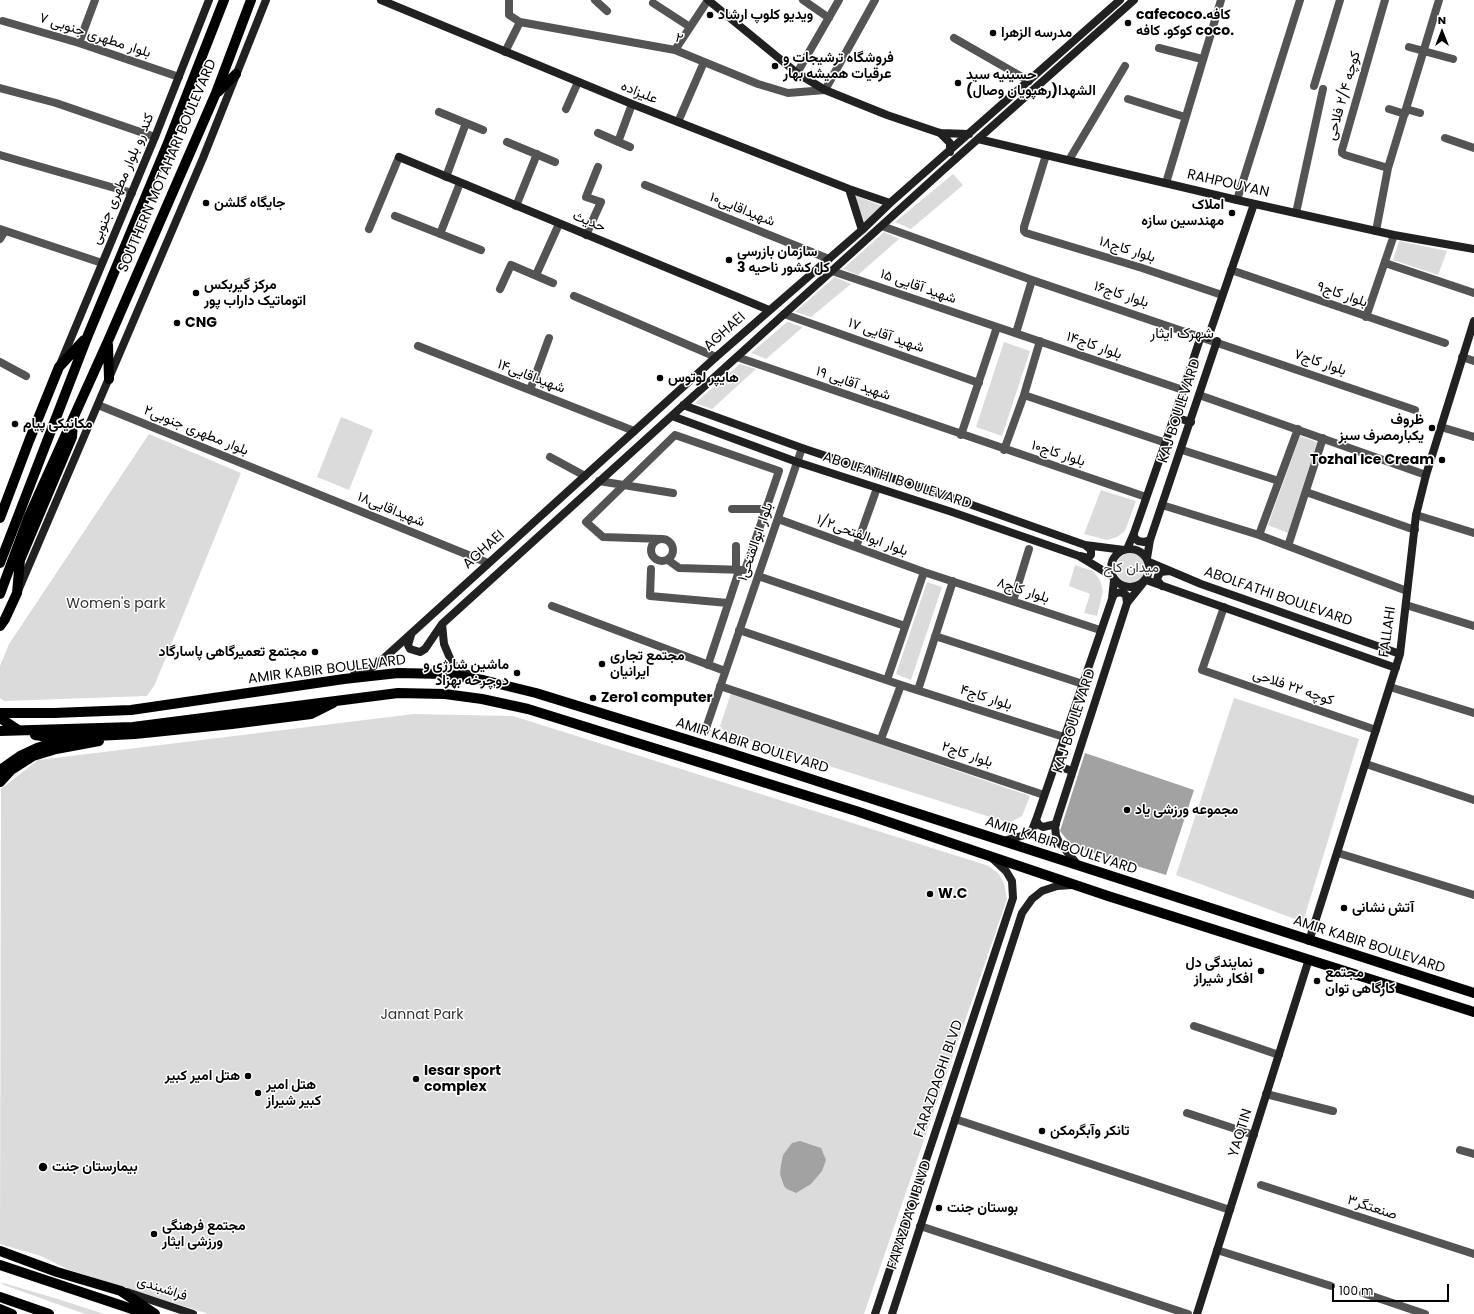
<!DOCTYPE html>
<html>
<head>
<meta charset="utf-8">
<style>
	body { margin:0 }
	#map { position:relative; width:1474px; height:1314px; overflow:hidden; background:#fff; font-family:Poppins,sans-serif }
	canvas { display:block }
	.north { position:absolute; left:1422px; top:12px; width:40px; height:40px; -webkit-text-stroke:3px #fff; paint-order:stroke; rotate:0deg; font-size:11px; font-weight:700; line-height:16px; text-align:center; color:#000 }
	.north::after { content:''; display:block; margin:auto; width:14px; height:18px; background:#000; clip-path:polygon(50% 0,100% 100%,50% 72%,0 100%) }
	.scale { position:absolute; left:1332px; top:1284px; width:117px; height:18px; box-sizing:border-box; border:2px solid #000; border-top:0; padding-left:5px; font-size:12px; line-height:14px; white-space:nowrap; color:#000; -webkit-text-stroke:3px #fff; paint-order:stroke }
</style>
</head>
<body>
<div id="map">
<canvas width="1474" height="1314"></canvas>
<div class="north">N</div>
<div class="scale">100 m</div>
</div>
<script>
const c = document.querySelector('canvas').getContext('2d');
c.lineJoin = 'round';
function fillPath(path, color) { c.fillStyle = color; c.fill(path, 'evenodd'); }
const poly = rows => new Path2D(rows.map(r => 'M' + r).join(''));
function stroke(path, color, width, dash) { c.strokeStyle = color; c.lineWidth = width; c.lineCap = dash ? 'butt' : 'round'; c.setLineDash(dash || []); c.stroke(path); }
function write(font, color, halo, rows, align = 'center') {
  c.font = font + ' Poppins,Vazirmatn,sans-serif'; c.lineWidth = 3; c.setLineDash([]); c.textBaseline = 'middle'; c.strokeStyle = halo; c.fillStyle = color; for (const [text, x, y, turn = 0] of rows) {
    c.save(); c.translate(x, y); c.rotate((+turn || 0) * Math.PI / 180); c.textAlign = isNaN(turn) ? turn : align; if (halo) c.strokeText(text, 0, 0); c.fillText(text, 0, 0); c.restore();
  }
}
fillPath(poly([
	[953,174,963,185,911,229,895,222],
	[854,195,882,206,865,223],
	[884,232,899,239,858,275,843,269],
	[1399,241,1447,251,1438,275,1393,260],
	[835,277,851,284,811,317,795,312],
	[787,322,803,327,766,359,751,353],
	[1004,342,1030,351,1002,436,976,427],
	[740,364,756,369,712,409,695,403],
	[341,417,373,430,349,490,317,477],
	[149,434,241,473,155,684,147,696,4,701,0,698,0,666,9,644],
	[1300,436,1317,442,1288,533,1268,525],
	[1101,490,1136,501,1125,531,1117,537,1107,540,1084,534],
	'1116 568a15 15 0 1 1 30 0a15 15 0 1 1-30 0Z',
	[1075,565,1093,571,1100,580,1103,591,1097,616,1084,613,1090,594,1069,586],
	[927,582,942,587,911,680,896,674],
	[731,693,1030,796,1022,816,1009,823,725,733,720,726],
	[1234,698,1359,739,1303,922,1176,875],
	[414,714,513,716,989,866,999,874,1004,883,1007,899,864,1314,209,1314,67,1269,41,1256,0,1244,1,789,38,760],
	[0,1282,58,1299,104,1314,85,1314,4,1285]
]), '#dbdbdb');
fillPath(poly([
	[1085,753,1194,790,1166,875,1072,846,1060,831],
	[800,1141,821,1148,826,1160,822,1171,811,1184,796,1193,787,1189,784,1186,780,1174,781,1165,783,1155,792,1143]
]), '#a2a2a2');
stroke(poly([
	[509,0,509,15,520,22,675,50,758,84,788,93,825,90,875,0],
	[595,0,607,11],
	[803,0,829,18],
	[1385,0,1342,150,1342,153,1345,155,1388,168],
	[653,3,690,27],
	[3,21,79,43,179,77],
	[954,38,1029,81],
	[79,43,95,0],
	[1409,47,1453,59],
	[1159,48,1202,59],
	[675,50,708,0],
	[505,52,520,22],
	[797,73,839,0],
	[1314,86,1340,0],
	[0,88,56,103,155,137],
	[1128,99,1185,117],
	[566,109,578,82],
	[1389,109,1405,114],
	[1406,109,1420,113],
	[439,112,483,130],
	[678,122,704,62],
	[598,133,630,147],
	[1445,138,1474,148],
	[507,142,555,162],
	[618,142,632,104],
	[0,155,132,193],
	[1046,155,1024,227,1024,231,1026,233,1142,268,1222,295],
	[1069,160,1125,66],
	[446,177,466,123],
	[1166,183,1221,0],
	[645,185,829,259],
	[1237,200,1300,0],
	[516,206,537,154],
	[1296,213,1323,89],
	[395,216,481,250],
	[882,226,1032,280,1415,410],
	[0,229,102,263],
	[369,229,399,157],
	[1376,231,1388,168,1439,0],
	[440,234,460,183],
	[586,235,601,202,586,197,598,167],
	[0,239,5,231],
	[1385,263,1474,293],
	[1231,270,1445,343],
	[832,271,1183,390],
	[536,275,559,224],
	[500,289,511,265,553,283],
	[574,296,716,357],
	[784,314,979,383],
	[1366,317,1394,235],
	[1016,333,1032,280],
	[418,346,634,431],
	[737,357,1146,497],
	[1462,357,1474,361],
	[0,362,26,376],
	[530,390,549,338],
	[1024,395,1166,443],
	[1199,395,1426,475],
	[98,405,488,563],
	[1441,427,1474,437],
	[961,435,997,327],
	[1004,450,1024,395,1040,341],
	[1182,450,1279,481],
	[550,457,585,476],
	[599,481,673,493],
	[1306,492,1415,530],
	[1162,505,1259,535,1407,591],
	[732,509,766,509],
	[1416,515,1474,533],
	[778,519,924,572,1100,630],
	[1259,535,1298,429],
	'651 550a11 11 0 1 1 22 0a11 11 0 1 1-22 0Z',
	[662,539,603,537,586,522,675,435,779,471,745,570,679,568,668,560],
	[1288,546,1323,438],
	[856,547,877,488],
	[651,569,650,596,728,603],
	[736,570,736,546],
	[758,576,905,626],
	[1013,601,1029,549],
	[1406,605,1474,626],
	[552,606,725,671],
	[1224,607,1202,670,1376,730],
	[739,630,901,685,1064,737],
	[935,636,1083,684],
	[708,665,738,574],
	[887,680,924,572],
	[720,686,1044,795],
	[1390,687,1474,713],
	[918,690,953,581],
	[705,731,802,448],
	[881,739,901,685],
	[1366,764,1474,800],
	[1338,853,1474,895],
	[1194,1026,1279,1055],
	[1266,1094,1333,1111],
	[1187,1113,1254,1135],
	[955,1119,1230,1210],
	[1460,1150,1474,1154],
	[1261,1185,1474,1254],
	[920,1226,1188,1314],
	[1217,1250,1331,1286],
	[1363,1293,1425,1314]
]), '#545454', 8);
stroke(poly([
	[381,0,632,104,849,189,890,203],
	[708,0,797,73,825,90,887,115,940,133,969,134],
	[940,133,950,143,950,152],
	[978,139,1237,200,1394,235,1474,249],
	[399,157,769,310],
	[849,189,862,230],
	[1208,338,1254,204],
	[61,362,155,137,209,0],
	[683,405,802,448,958,500,1085,545,1124,550],
	[672,416,797,462,952,512,1079,556,1112,576],
	[1174,417,1191,422],
	[1134,533,1134,537,1138,541,1144,542,1150,540],
	'1111 568a19 19 0 1 1 38 0a19 19 0 1 1-38 0Z',
	[1127,549,1134,533,1165,444,1201,336],
	[1080,556,1088,558,1091,555,1091,550,1085,545],
	[1147,558,1150,540,1217,341],
	[1149,562,1201,584,1400,654],
	[1146,580,1396,668],
	[1162,586,1157,580,1158,576,1161,572,1169,571],
	[18,591,203,158,266,0],
	[1112,599,1114,594,1121,592,1126,595,1127,603],
	[411,635,408,645,410,649,420,652,425,649,442,624],
	[354,675,368,670,382,660,716,357,862,230,890,203,1120,0],
	[471,675,462,672,452,663,444,644,442,624,942,171,1134,0],
	[1055,765,1072,771],
	[1036,820,1039,825,1043,827,1056,824],
	[1003,841,1025,835,1032,830,1036,820,1112,599,1114,580],
	[1077,864,1059,842,1056,836,1055,826,1127,603,1143,583],
	[1309,941,1400,654,1416,515,1426,475,1474,321],
	[127,1292,193,1314],
	[875,1314,1013,898,1012,881,1006,871,992,858],
	[892,1314,1022,913,1032,899,1042,891,1057,886,1072,885],
	[1197,1314,1309,959]
]), '#212121', 8);
stroke(poly([
	[218,92,236,74],
	[108,345,109,379],
	[0,518,29,441,59,367,84,340],
	[0,563,88,335,168,143,224,0],
	[0,594,29,516,108,341,216,93,251,0],
	[0,626,5,619,17,593,20,560,72,437,73,423],
	[0,713,54,713,131,710,344,679,398,673,444,674,483,680,536,693,724,751,1474,993],
	[0,718,18,730],
	[0,731,133,727,398,693,445,694,482,699,528,709,856,811,1108,896,1474,1012],
	[35,735,55,738,135,734,232,724,311,714,333,703],
	[0,770,20,756,37,748,62,740],
	[0,782,11,770,33,756,56,749,99,741],
	[0,1251,57,1272,121,1291,155,1314],
	[0,1265,147,1314],
	[0,1297,49,1314],
	[0,1309,12,1314]
]), '#000', 10);
for (const [x, y, r, color] of [
	[710,15,4,"#000"],
	[1128,23,4,"#000"],
	[993,33,4,"#000"],
	[775,66,4,"#000"],
	[958,83,4,"#000"],
	[206,203,4,"#000"],
	[1232,213,4,"#000"],
	[729,260,4,"#000"],
	[196,293,4,"#000"],
	[177,323,4,"#000"],
	[660,378,4,"#000"],
	[15,424,4,"#000"],
	[1432,428,4,"#000"],
	[1442,460,4,"#000"],
	[315,652,4,"#000"],
	[602,664,4,"#000"],
	[517,673,4,"#000"],
	[593,698,4,"#000"],
	[1127,810,4,"#000"],
	[930,894,4,"#000"],
	[1344,908,4,"#000"],
	[1261,971,4,"#000"],
	[1317,981,4,"#000"],
	[248,1076,4,"#000"],
	[416,1079,4,"#000"],
	[258,1093,4,"#000"],
	[1042,1131,4,"#000"],
	[43,1167,5,"#000"],
	[939,1208,4,"#000"],
	[154,1234,4,"#000"]
]) { const dot = new Path2D(); dot.arc(x, y, r, 0, 2 * Math.PI); c.fillStyle = color; c.fill(dot); stroke(dot, '#fff', 1.5); }
write('bold 14px', '#000', '#fff', [
	["ویدیو کلوپ ارشاد",718,15],
	["cafecoco.کافه",1136,15],
	["کوکو. کافه coco.",1136,31],
	["مدرسه الزهرا",1001,33],
	["فروشگاه ترشیجات و",783,58],
	["عرقیات همیشه بهار",783,74],
	["حسینیه سید",966,75],
	["الشهدا(رهپویان وصال)",966,91],
	["جایگاه گلشن",214,203],
	["املاک",1224,205,"right"],
	["مهندسین سازه",1224,221,"right"],
	["سازمان بازرسی",737,252],
	["کل کشور ناحیه 3",737,268],
	["مرکز گیربکس",204,285],
	["اتوماتیک داراب پور",204,301],
	["CNG",185,323],
	["هایپر لوتوس",668,378],
	["ظروف",1424,420,"right"],
	["یکبارمصرف سبز",1424,436,"right"],
	["مکانیکی پیام",23,424],
	["Tozhal Ice Cream",1434,460,"right"],
	["مجتمع تعمیرگاهی پاسارگاد",307,652,"right"],
	["مجتمع تجاری",610,656],
	["ایرانیان",610,672],
	["ماشین شارژی و",509,665,"right"],
	["دوچرخه بهزاد",509,681,"right"],
	["Zero1 computer",601,698],
	["مجموعه ورزشی یاد",1135,810],
	["W.C",938,894],
	["آتش نشانی",1352,908],
	["نمایندگی دل",1253,963,"right"],
	["افکار شیراز",1253,979,"right"],
	["مجتمع",1325,973],
	["کارگاهی توان",1325,989],
	["Iesar sport",424,1071],
	["complex",424,1087],
	["هتل امیر کبیر",240,1076,"right"],
	["هتل امیر",266,1085],
	["کبیر شیراز",266,1101],
	["تانکر وآبگرمکن",1050,1131],
	["بیمارستان جنت",52,1167],
	["بوستان جنت",947,1208],
	["مجتمع فرهنگی",162,1226],
	["ورزشی ایثار",162,1242]
], 'left');
write('14px', '#000', '#fff', [
	["۷ بلوار مطهری جنوبی",95,36,18],
	["۲",679,39,16],
	["علیزاده",639,93,22],
	["کوچه ۲/۴ فلاحی",1344,96,-74],
	["ُSOUTHERN MOTAHARI BOULEVARD",168,166,-67],
	["کند رو بلوار مطهری جنوبی",123,179,-67],
	["RAHPOUYAN",1228,184,13],
	["شهیداقایی۱۰",742,210,22],
	["حدیث",589,222,22],
	["بلوار کاج۱۸",1127,250,17],
	["شهید آقایی ۱۵",918,287,19],
	["بلوار کاج۱۶",1121,295,18],
	["بلوار کاج۹",1342,295,19],
	["AGHAEI",725,332,-42],
	["شهید آقایی ۱۷",886,336,19],
	["بلوار کاج۱۴",1094,346,19],
	["بلوار کاج۷",1320,363,19],
	["شهیداقایی۱۴",531,377,21],
	["شهید آقایی ۱۹",853,384,19],
	["KAJ BOULEVARD",1180,411,-72],
	["بلوار مطهری جنوبی۲",196,431,22],
	["بلوار کاج۱۰",1058,454,18],
	["ABOLFATHI BOULEVARD",897,481,18],
	["شهیداقایی۱۸",391,510,22],
	["بلوار ابوالفتحی۱/۲",862,536,20],
	["بلوار ابوالفتحی۱",756,542,-71],
	["AGHAEI",484,550,-42],
	["بلوار کاج۸",1023,591,18],
	["ABOLFATHI BOULEVARD",1278,597,19],
	["FALLAHI",1388,632,-82],
	["AMIR KABIR BOULEVARD",327,670,-7],
	["کوچه ۲۲ فلاحی",1293,688,19],
	["بلوار کاج۴",986,698,18],
	["KAJ BOULEVARD",1075,721,-72],
	["AMIR KABIR BOULEVARD",752,746,17],
	["بلوار کاج۲",967,755,19],
	["AMIR KABIR BOULEVARD",1061,846,18],
	["AMIR KABIR BOULEVARD",1369,945,18],
	["FARAZDAGHI BLVD",939,1079,-71],
	["YAQTIN",1241,1133,-73],
	["صنعتگر۳",1372,1208,18],
	["FARAZDAQI BLVD",910,1215,-72],
	["فراشبندی",162,1289,18]
]);
write('14px', '#323232', '#fff', [
	["میدان کاج",1131,568],
	["Women's park",116,604],
	["Jannat Park",422,1015]
]);
write('15px', '#000', '#fff', [
	["شهرک ایثار",1182,334]
]);
</script>
</body>
</html>
